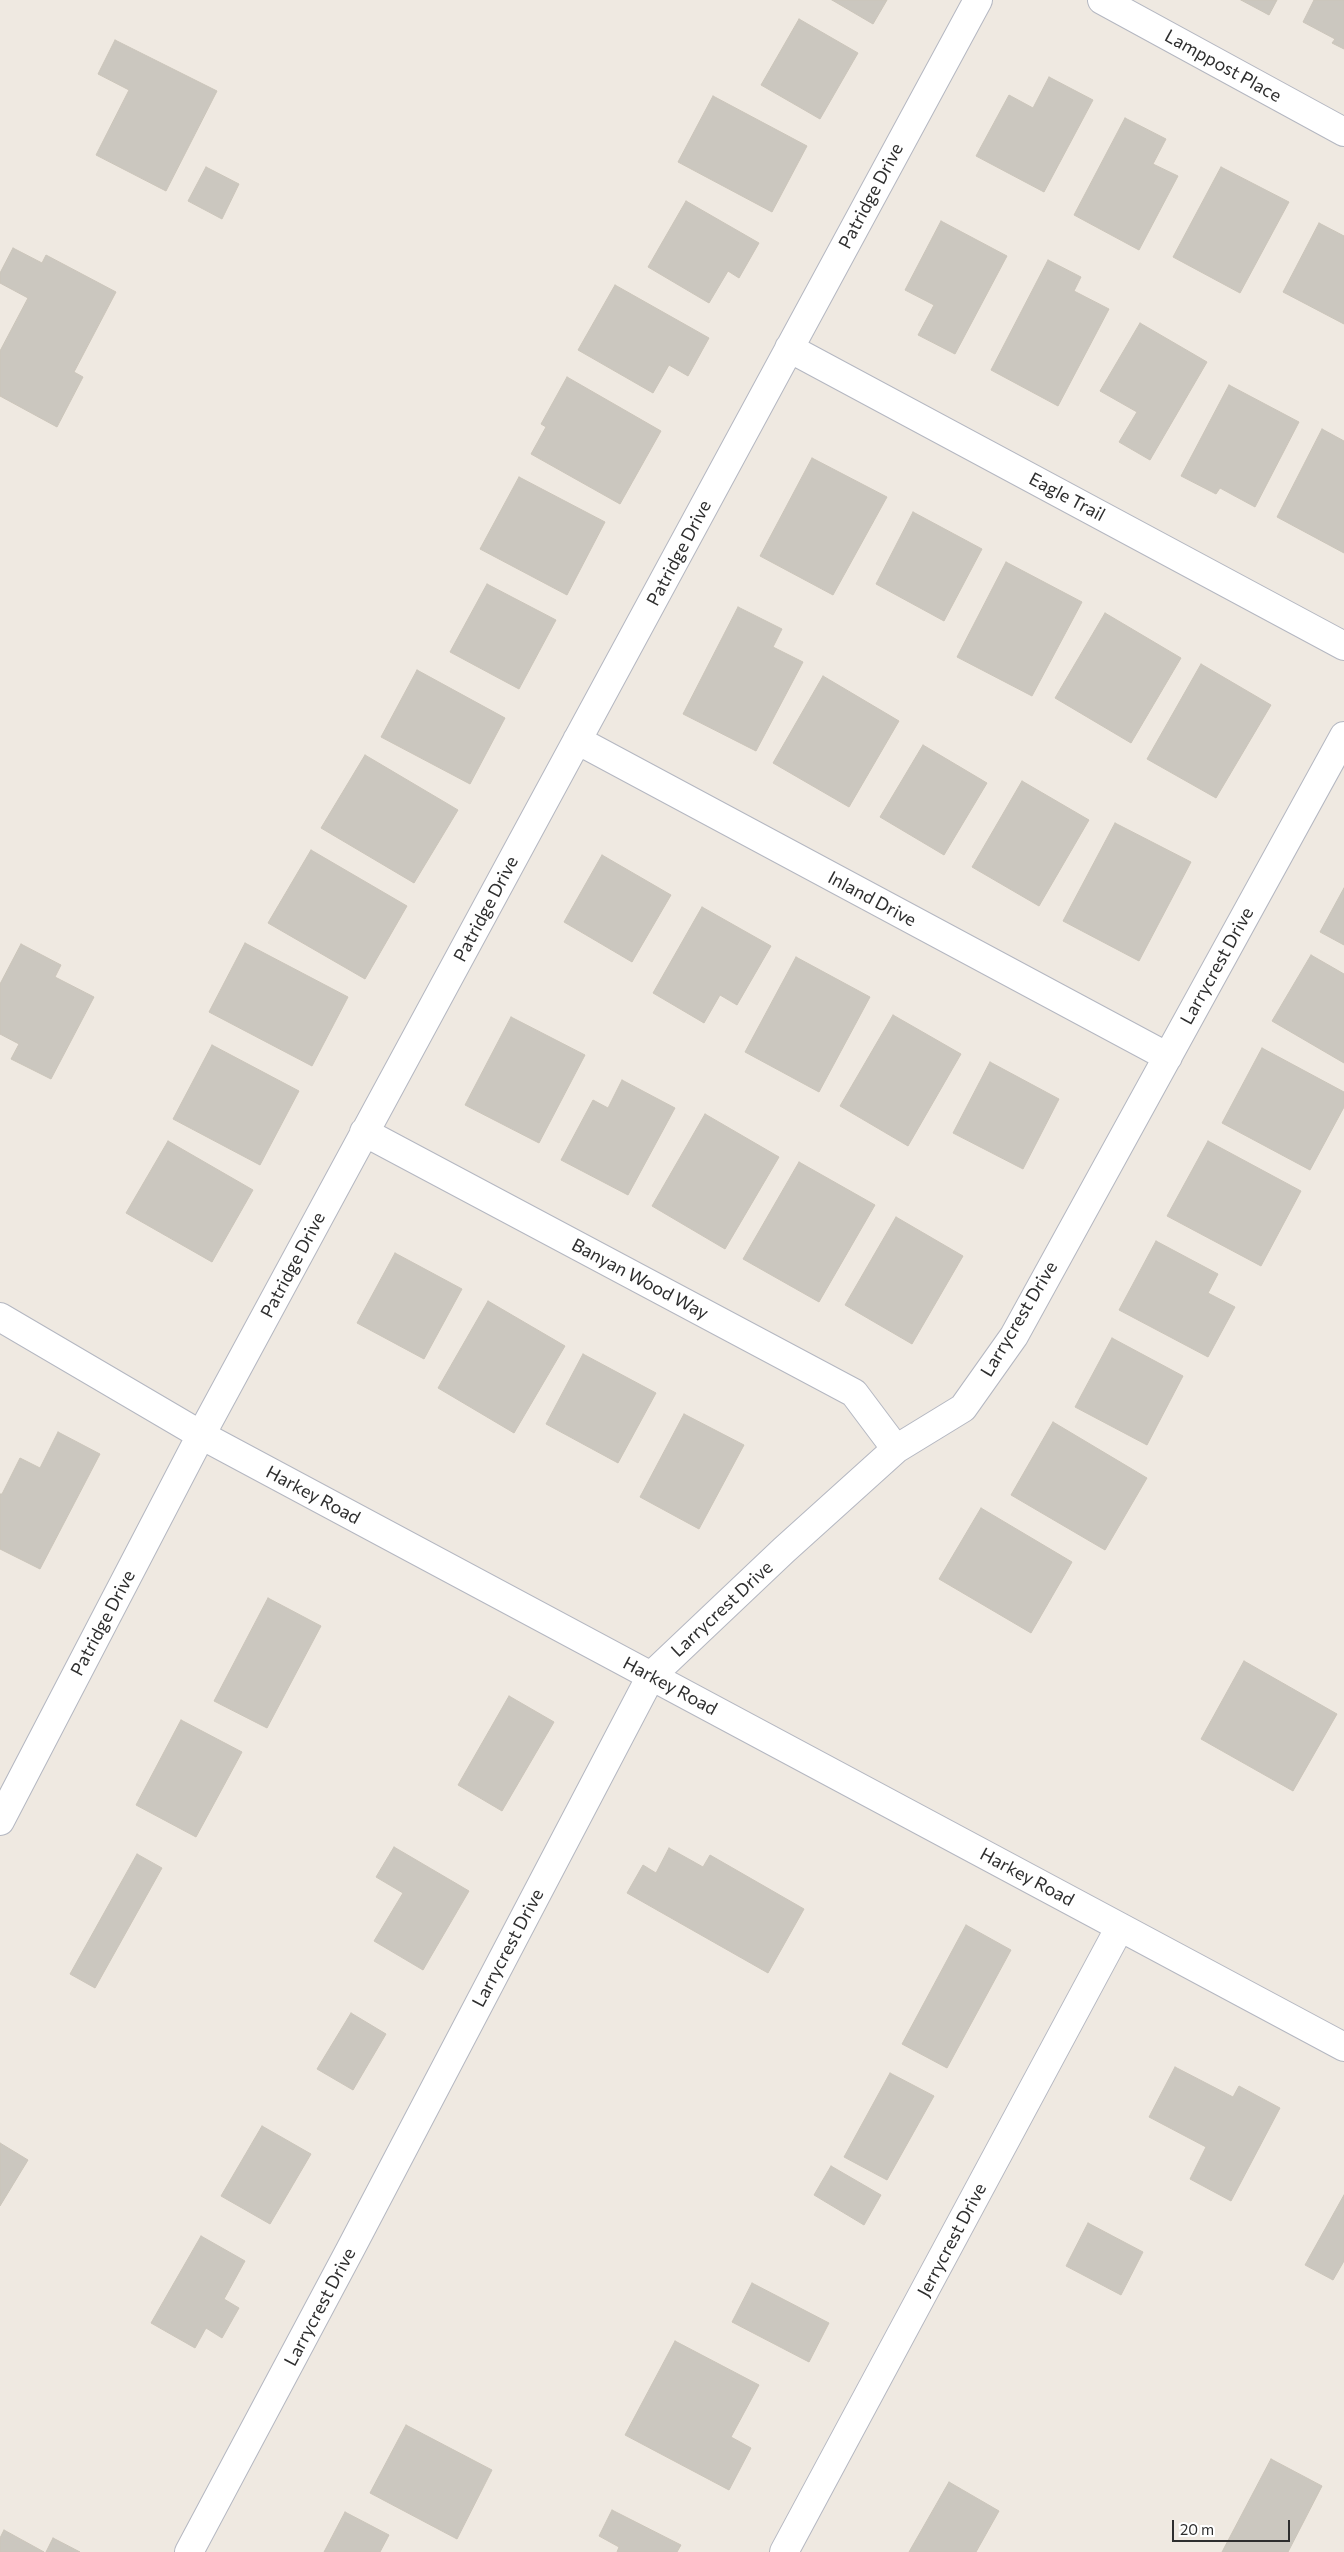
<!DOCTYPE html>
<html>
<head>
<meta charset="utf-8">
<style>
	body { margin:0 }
	#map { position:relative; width:1344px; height:2552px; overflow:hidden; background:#efe9e1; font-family:Commissioner,sans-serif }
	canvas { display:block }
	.scale { position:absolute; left:1172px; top:2520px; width:118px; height:22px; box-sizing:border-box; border:2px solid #2e2e2e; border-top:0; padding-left:6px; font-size:15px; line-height:18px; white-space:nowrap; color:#2e2e2e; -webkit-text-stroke:4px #fff; paint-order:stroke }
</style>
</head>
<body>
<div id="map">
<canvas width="1344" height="2552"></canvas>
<div class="scale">20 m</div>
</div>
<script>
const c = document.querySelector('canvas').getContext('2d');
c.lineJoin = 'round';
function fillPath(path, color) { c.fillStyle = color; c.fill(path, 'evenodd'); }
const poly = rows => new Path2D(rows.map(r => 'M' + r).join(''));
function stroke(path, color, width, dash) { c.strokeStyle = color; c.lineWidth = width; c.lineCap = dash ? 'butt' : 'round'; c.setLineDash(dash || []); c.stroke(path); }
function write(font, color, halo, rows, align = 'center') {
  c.font = font + ' Commissioner,sans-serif'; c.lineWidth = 4; c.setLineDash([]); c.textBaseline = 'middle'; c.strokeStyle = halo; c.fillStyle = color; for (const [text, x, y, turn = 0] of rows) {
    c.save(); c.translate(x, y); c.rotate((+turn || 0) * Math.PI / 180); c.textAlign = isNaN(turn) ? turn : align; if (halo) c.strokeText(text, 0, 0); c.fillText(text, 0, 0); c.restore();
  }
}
const building = poly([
	[832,0,887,0,873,24,832,0],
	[1241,0,1277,0,1269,15,1241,0],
	[1314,0,1344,0,1344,49,1332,43,1335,39,1303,22,1314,0],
	[799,19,858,53,820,119,761,85,799,19],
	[115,40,217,91,166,191,96,155,129,90,98,74,115,40],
	[1049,77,1093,100,1044,192,976,156,1009,95,1033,108,1049,77],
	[713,96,807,146,772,212,678,162,713,96],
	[1125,118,1166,139,1153,164,1178,176,1139,250,1074,215,1125,118],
	[206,167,239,184,222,219,188,201,206,167],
	[1221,167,1289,202,1240,293,1173,257,1221,167],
	[686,201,759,243,739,278,728,271,709,303,648,267,686,201],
	[941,221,1007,256,955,354,918,335,934,305,905,290,941,221],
	[1319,223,1344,236,1344,324,1283,292,1319,223],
	[13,248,42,263,46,255,116,292,74,372,83,377,57,427,0,396,0,351,28,298,0,283,0,273,13,248],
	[1048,260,1081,277,1074,291,1109,309,1058,406,991,370,1048,260],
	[615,285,709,338,688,376,669,365,653,393,578,350,615,285],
	[1140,323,1207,362,1150,460,1119,442,1137,412,1100,391,1140,323],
	[567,377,661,431,620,504,531,454,546,427,541,424,567,377],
	[1229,385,1299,422,1255,507,1220,488,1216,494,1181,476,1229,385],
	[1322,429,1344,441,1344,553,1277,517,1322,429],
	[812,458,887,497,833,595,760,556,812,458],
	[519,477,605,522,567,595,480,549,519,477],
	[913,512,982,549,944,621,876,584,913,512],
	[1006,562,1082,602,1032,696,957,657,1006,562],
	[487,584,556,620,519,689,450,652,487,584],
	[738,607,782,629,773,647,803,662,756,751,683,714,738,607],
	[1105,613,1181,658,1131,743,1055,698,1105,613],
	[1201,664,1271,705,1216,798,1147,759,1201,664],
	[417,670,505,718,470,784,381,737,417,670],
	[823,676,899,721,849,807,773,763,823,676],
	[923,745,987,783,944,855,880,817,923,745],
	[365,755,458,810,414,883,321,828,365,755],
	[1022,781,1089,820,1039,906,972,867,1022,781],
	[1115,823,1191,862,1139,961,1063,921,1115,823],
	[311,850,407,906,365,979,268,923,311,850],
	[602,855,671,895,632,962,564,922,602,855],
	[1344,888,1344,945,1320,932,1344,888],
	[702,907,771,946,737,1005,720,995,704,1023,653,993,702,907],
	[245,943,348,997,312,1066,209,1012,245,943],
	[21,944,61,965,55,977,94,997,51,1079,11,1059,19,1044,0,1034,0,984,21,944],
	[1311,955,1344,974,1344,1063,1272,1021,1311,955],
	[796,957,870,997,819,1092,745,1052,796,957],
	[893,1015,961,1054,908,1146,840,1106,893,1015],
	[511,1017,585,1055,539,1143,465,1105,511,1017],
	[212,1045,299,1091,260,1165,173,1119,212,1045],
	[1262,1048,1344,1092,1344,1107,1310,1170,1222,1123,1262,1048],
	[990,1062,1059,1099,1023,1169,953,1133,990,1062],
	[622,1080,675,1108,628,1195,561,1160,593,1100,608,1108,622,1080],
	[705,1114,779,1157,725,1249,652,1206,705,1114],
	[168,1141,253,1190,212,1262,126,1213,168,1141],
	[1208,1141,1301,1191,1261,1266,1167,1216,1208,1141],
	[799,1162,875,1205,819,1302,743,1259,799,1162],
	[896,1217,963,1256,912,1344,845,1305,896,1217],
	[1156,1241,1218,1274,1208,1293,1235,1307,1208,1357,1119,1310,1156,1241],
	[395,1253,462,1289,424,1359,357,1323,395,1253],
	[488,1301,565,1346,514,1433,438,1388,488,1301],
	[1112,1338,1183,1376,1147,1445,1075,1407,1112,1338],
	[583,1354,656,1393,618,1463,546,1424,583,1354],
	[684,1414,744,1445,699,1529,640,1497,684,1414],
	[1053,1422,1147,1478,1105,1550,1011,1495,1053,1422],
	[58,1432,100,1454,40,1569,0,1549,0,1494,2,1494,20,1458,40,1468,58,1432],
	[981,1508,1072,1562,1031,1633,939,1579,981,1508],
	[268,1598,321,1626,267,1728,214,1701,268,1598],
	[1244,1661,1337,1714,1293,1791,1201,1739,1244,1661],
	[509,1696,554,1722,502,1811,458,1785,509,1696],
	[181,1720,242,1752,196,1837,136,1805,181,1720],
	[394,1847,469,1891,423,1970,374,1941,403,1893,376,1877,394,1847],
	[669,1848,703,1867,710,1855,804,1909,768,1973,627,1893,643,1865,656,1873,669,1848],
	[137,1854,162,1868,95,1988,70,1974,137,1854],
	[966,1925,1011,1950,947,2068,902,2044,966,1925],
	[351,2013,386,2034,353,2090,317,2069,351,2013],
	[1175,2067,1233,2097,1239,2086,1280,2108,1231,2201,1190,2179,1206,2147,1149,2117,1175,2067],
	[890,2073,934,2096,887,2180,844,2157,890,2073],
	[262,2126,311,2154,270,2224,221,2196,262,2126],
	[0,2143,28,2160,0,2206,0,2143],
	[831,2166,881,2195,864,2225,814,2195,831,2166],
	[1344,2195,1344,2261,1333,2280,1305,2265,1344,2195],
	[1088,2223,1143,2252,1121,2295,1066,2266,1088,2223],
	[201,2236,245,2261,224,2299,239,2308,222,2338,206,2328,195,2348,151,2323,201,2236],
	[752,2283,829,2323,809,2362,732,2322,752,2283],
	[675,2341,759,2385,731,2437,751,2448,729,2490,625,2435,675,2341],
	[406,2425,492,2470,457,2539,370,2493,406,2425],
	[1271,2459,1322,2486,1288,2552,1222,2552,1271,2459],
	[949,2482,999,2511,976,2552,909,2552,949,2482],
	[612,2510,681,2545,677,2552,617,2552,619,2547,599,2536,612,2510],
	[345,2512,389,2535,380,2552,324,2552,345,2512],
	[4,2530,44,2552,0,2552,0,2538,4,2530],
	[53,2538,80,2552,46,2552,53,2538]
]);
fillPath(building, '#cbc7bf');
stroke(building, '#cbc5ba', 1);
const minor = poly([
	[1102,0,1344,132],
	[789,348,1344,646],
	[577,740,1168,1057],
	[364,1132,854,1393,896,1449],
	[0,1317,201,1435,1344,2047],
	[0,1821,201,1435,978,0],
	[189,2552,350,2250,651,1676,784,1550,896,1449,963,1408,1014,1336,1344,736],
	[784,2552,1120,1927]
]);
stroke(minor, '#b4b7c1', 30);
stroke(minor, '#fff', 28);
write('18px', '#2e2e2e', '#fff', [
	["Lamppost Place",1223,66,29],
	["Patridge Drive",871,196,-62],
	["Eagle Trail",1067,497,28],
	["Patridge Drive",679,553,-62],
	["Inland Drive",872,899,28],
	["Patridge Drive",486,909,-62],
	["Larrycrest Drive",1217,966,-61],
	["Patridge Drive",293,1265,-62],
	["Banyan Wood Way",640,1279,28],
	["Larrycrest Drive",1019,1319,-59],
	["Harkey Road",313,1495,28],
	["Larrycrest Drive",722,1609,-43],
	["Patridge Drive",103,1623,-62],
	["Harkey Road",670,1686,28],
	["Harkey Road",1027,1877,28],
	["Larrycrest Drive",508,1948,-62],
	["Jerrycrest Drive",952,2240,-62],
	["Larrycrest Drive",320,2307,-62]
]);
</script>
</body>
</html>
